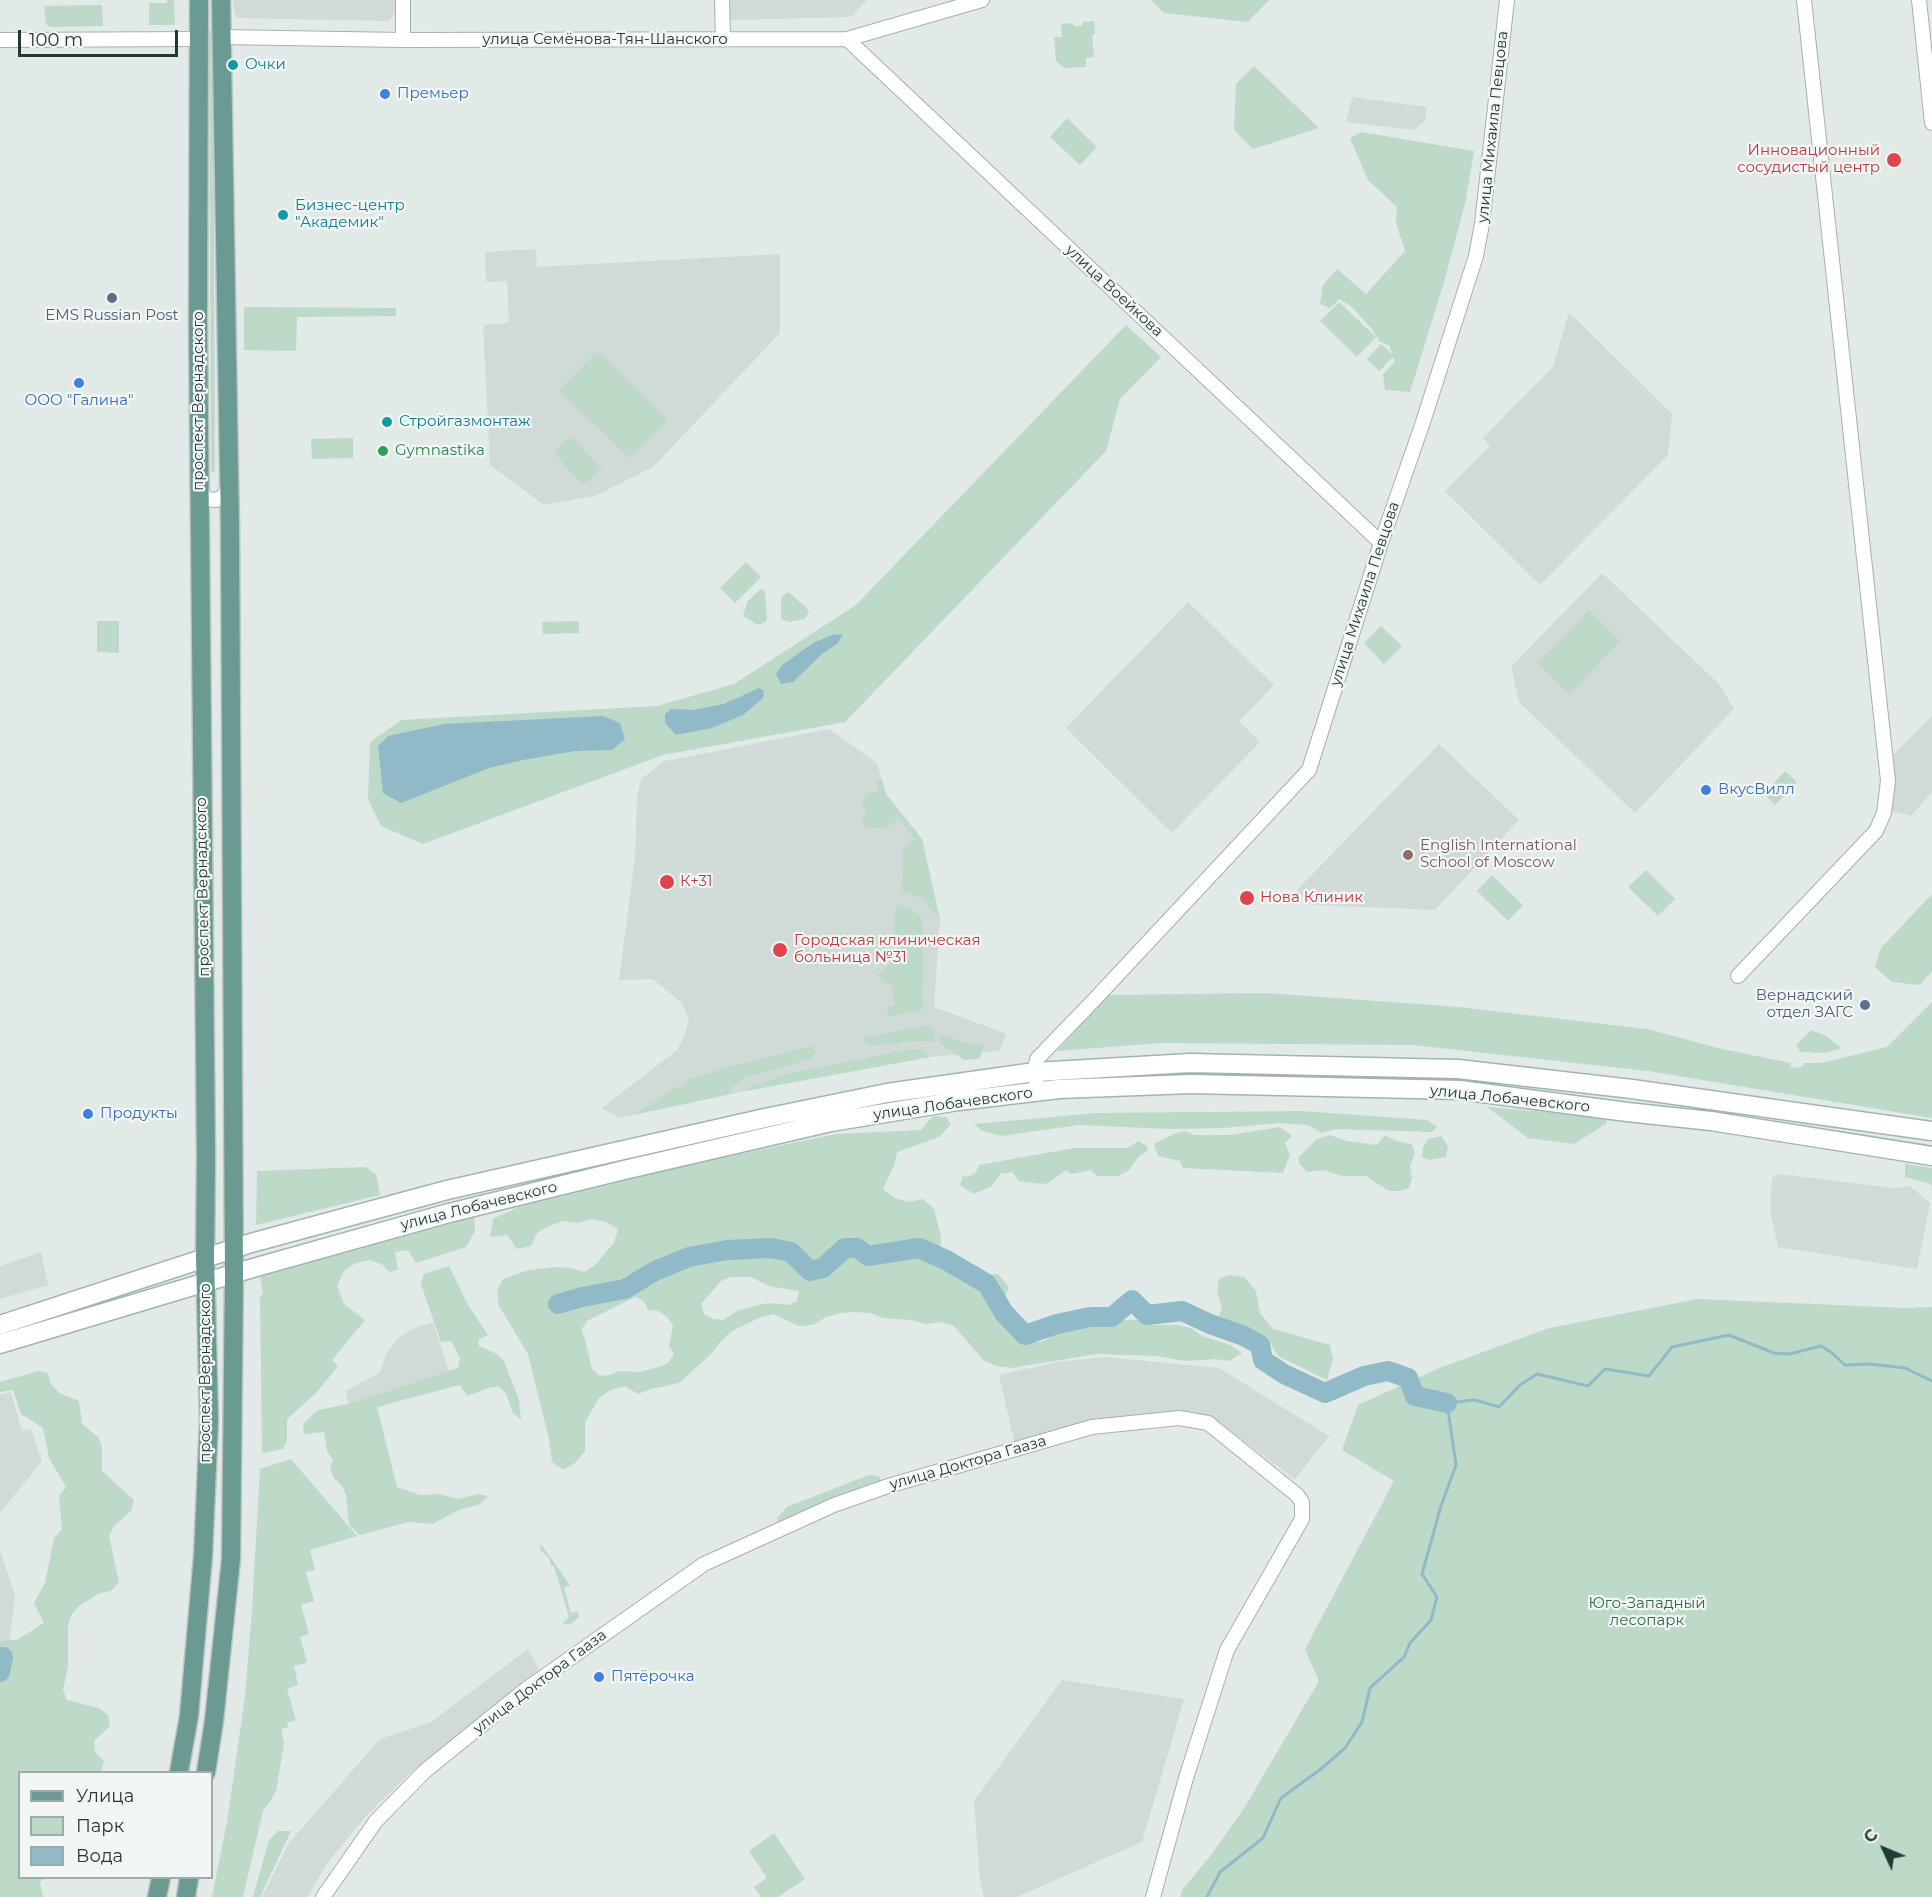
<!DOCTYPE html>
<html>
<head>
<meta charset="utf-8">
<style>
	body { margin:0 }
	#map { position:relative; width:1932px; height:1897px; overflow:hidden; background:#e2eae7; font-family:Montserrat,sans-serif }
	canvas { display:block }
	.legend { position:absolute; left:18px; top:1771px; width:195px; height:108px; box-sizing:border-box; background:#f2f7f5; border:2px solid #a0aba8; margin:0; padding:8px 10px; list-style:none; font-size:18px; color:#243935 }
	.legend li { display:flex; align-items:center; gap:12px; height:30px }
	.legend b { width:30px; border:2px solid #a0aba8 }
	.north { position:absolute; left:1854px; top:1819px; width:60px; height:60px; -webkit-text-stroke:4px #f2f7f5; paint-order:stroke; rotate:314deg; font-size:16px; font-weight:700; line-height:24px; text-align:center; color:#243935 }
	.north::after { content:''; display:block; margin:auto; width:21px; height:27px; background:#243935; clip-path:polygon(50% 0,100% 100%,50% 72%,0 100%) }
	.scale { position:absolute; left:18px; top:30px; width:160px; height:27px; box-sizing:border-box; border:3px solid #243935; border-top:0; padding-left:8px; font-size:18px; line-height:21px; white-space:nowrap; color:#243935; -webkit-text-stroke:4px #f2f7f5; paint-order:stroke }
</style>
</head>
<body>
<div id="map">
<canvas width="1932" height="1897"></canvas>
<ul class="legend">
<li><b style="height:8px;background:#6b9a93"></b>Улица</li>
<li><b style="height:16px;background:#bdd9c7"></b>Парк</li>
<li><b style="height:16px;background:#90bac8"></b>Вода</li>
</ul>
<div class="north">С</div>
<div class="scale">100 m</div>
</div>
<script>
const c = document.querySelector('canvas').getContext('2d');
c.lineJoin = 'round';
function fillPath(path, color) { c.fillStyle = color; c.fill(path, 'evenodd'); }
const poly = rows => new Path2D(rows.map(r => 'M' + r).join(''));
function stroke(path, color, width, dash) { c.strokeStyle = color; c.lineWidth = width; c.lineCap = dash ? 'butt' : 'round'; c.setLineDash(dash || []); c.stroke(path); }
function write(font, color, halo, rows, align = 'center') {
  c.font = font + ' Montserrat,sans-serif'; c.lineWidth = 4.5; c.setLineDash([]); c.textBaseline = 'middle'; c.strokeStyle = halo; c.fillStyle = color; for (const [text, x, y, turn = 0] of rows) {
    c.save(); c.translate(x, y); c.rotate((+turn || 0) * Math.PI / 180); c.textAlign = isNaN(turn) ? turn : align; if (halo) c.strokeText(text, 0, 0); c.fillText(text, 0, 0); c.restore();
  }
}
fillPath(poly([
	[233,0,395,0,395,14,388,21,237,18,233,7],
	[729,0,867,0,851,17,729,20],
	[1352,97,1427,107,1425,121,1414,130,1346,122],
	[536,249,537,267,780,254,780,333,653,467,595,496,544,505,490,465,483,325,509,323,507,281,486,282,485,252],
	[1569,312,1672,414,1668,455,1540,585,1445,491,1490,446,1483,438,1553,367],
	[1602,573,1719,684,1734,709,1635,813,1519,702,1511,667],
	[1188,602,1274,685,1239,721,1260,742,1172,833,1066,728],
	[1932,716,1932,792,1911,816,1889,810,1892,756],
	[829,729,877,763,886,794,922,839,940,920,934,1007,1007,1034,999,1051,930,1057,746,1091,619,1118,602,1108,677,1050,684,1037,689,1020,682,1003,653,979,619,980,635,857,637,797,641,779,665,761],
	[1439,744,1519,820,1435,910,1310,905,1297,890],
	[1779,1174,1894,1188,1910,1186,1930,1203,1917,1269,1778,1247,1770,1210,1772,1178],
	[41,1252,48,1285,0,1299,0,1266],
	[433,1322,449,1371,348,1404,346,1391,380,1372,386,1354,398,1338,414,1328],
	[1105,1357,1219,1368,1329,1436,1295,1479,1217,1421,1180,1415,1103,1418,1015,1445,999,1375,1057,1362],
	[11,1392,22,1431,31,1429,42,1461,0,1513,0,1395],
	[0,1550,15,1595,0,1721],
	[528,1649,539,1669,408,1775,366,1816,329,1861,307,1897,262,1897,289,1843,380,1739,431,1722],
	[1062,1680,1184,1699,1142,1842,1017,1897,984,1897,980,1881,974,1801]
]), '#d0dad6');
fillPath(poly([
	[167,0,174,0,175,25,149,25,149,3,167,3],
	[1151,0,1269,0,1248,22,1164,13],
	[102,5,103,26,49,27,46,23,44,6],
	[1094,21,1095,34,1092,35,1094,57,1086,58,1086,67,1064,68,1056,61,1054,37,1062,37,1061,24,1073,23,1073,26,1082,26,1083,22],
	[209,30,213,30,215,471,213,473,211,471],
	[1254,66,1319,128,1253,149,1234,130,1236,84],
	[1067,118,1097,147,1080,165,1050,137],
	[1361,132,1474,151,1465,204,1444,282,1410,392,1385,390,1383,375,1395,361,1393,357,1379,371,1367,359,1381,344,1392,354,1390,346,1379,341,1372,329,1351,306,1339,299,1330,308,1320,304,1323,285,1337,269,1366,294,1405,251,1396,223,1397,207,1368,180,1350,138],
	[1339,302,1376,337,1357,357,1320,321],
	[244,307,396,308,396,316,297,317,296,351,244,350],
	[1126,325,1161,357,1120,399,1106,451,845,722,663,755,423,844,381,826,368,799,370,742,401,720,657,706,734,684,856,605],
	[597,351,668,419,630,458,559,391],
	[571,436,601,468,583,485,553,452],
	[353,438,353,458,312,459,311,439],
	[746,562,761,577,735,603,720,588],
	[760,589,765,591,767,620,765,622,758,625,743,616,747,602],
	[788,592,807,608,809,612,805,619,789,622,781,619,781,598],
	[1589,610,1620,641,1569,694,1538,663],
	[97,621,119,621,119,653,97,652],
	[579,621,579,633,543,634,542,622],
	[1381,626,1402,646,1384,664,1364,643],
	[1785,771,1797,782,1775,805,1764,794],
	[882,779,886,794,922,839,940,920,924,900,902,891,903,849,915,840,899,819,887,827,865,828,861,820,867,817,861,802,868,793,878,792,877,781],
	[1646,870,1675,899,1658,916,1628,887],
	[1492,875,1523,905,1508,921,1477,891],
	[1932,894,1932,971,1920,985,1892,982,1875,967,1881,948],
	[898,905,909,908,918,914,922,920,923,1010,888,1017,887,1007,895,1005,891,985,883,982,879,978,878,974,898,957,898,944,894,942,895,914],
	[1266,993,1459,1007,1647,1029,1722,1049,1791,1063,1790,1067,1796,1068,1803,1066,1804,1063,1821,1063,1887,1047,1932,1002,1932,1118,1648,1071,1413,1045,1161,1043,1057,1051,1107,995],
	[928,1025,933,1031,936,1042,916,1041,869,1046,865,1044,864,1038],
	[1811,1030,1826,1036,1842,1048,1825,1053,1800,1052,1796,1045],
	[940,1034,974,1046,979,1044,984,1045,979,1059,964,1060,940,1043],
	[814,1046,816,1051,810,1059,744,1078,733,1086,730,1094,634,1115,690,1079,735,1065],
	[913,1049,923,1049,930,1057,746,1091,748,1087,795,1072],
	[1487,1107,1604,1117,1607,1121,1606,1124,1574,1144,1528,1138],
	[1301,1111,1427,1120,1437,1127,1432,1132,1336,1129,1322,1133,1308,1125,1280,1123,1224,1128,1170,1129,1079,1125,1001,1136,982,1131,974,1124,1097,1113],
	[933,1116,946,1117,951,1124,939,1137,897,1152,894,1166,883,1189,895,1198,909,1202,923,1199,934,1209,941,1236,940,1252,944,1265,969,1280,985,1275,998,1274,1009,1287,997,1318,1007,1326,1031,1343,1044,1341,1056,1333,1109,1320,1137,1320,1149,1325,1177,1325,1191,1328,1202,1336,1230,1345,1242,1353,1229,1361,1215,1359,1186,1361,1156,1356,1097,1354,1011,1368,996,1366,983,1360,954,1326,940,1322,926,1324,912,1320,883,1318,870,1313,855,1312,841,1313,826,1317,813,1325,799,1326,773,1314,759,1318,732,1331,721,1341,712,1353,679,1383,651,1389,638,1394,625,1386,611,1390,599,1398,585,1422,585,1451,575,1463,563,1470,552,1462,549,1439,528,1354,499,1306,497,1291,503,1279,529,1270,556,1267,570,1268,584,1272,595,1265,614,1243,618,1229,606,1222,592,1219,578,1223,563,1221,549,1226,537,1233,531,1246,517,1249,507,1235,490,1237,493,1219,518,1207,674,1168,758,1150,837,1134,921,1130],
	[731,1277,751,1277,769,1286,799,1291,797,1301,788,1305,768,1303,739,1310,723,1320,713,1319,704,1314,701,1304,721,1281],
	[635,1297,644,1301,648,1310,658,1311,667,1317,673,1325,669,1346,674,1354,668,1363,659,1367,640,1372,619,1371,610,1375,600,1376,592,1369,585,1339,581,1330,587,1321],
	[1280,1127,1292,1136,1285,1143,1290,1155,1283,1173,1183,1168,1180,1161,1158,1156,1154,1144,1173,1134,1185,1131,1194,1135,1230,1135],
	[1330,1135,1346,1141,1377,1145,1385,1135,1396,1141,1412,1144,1415,1154,1410,1165,1412,1179,1409,1188,1400,1191,1389,1191,1366,1176,1342,1176,1323,1170,1307,1172,1299,1163,1299,1157,1317,1139],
	[1441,1136,1448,1147,1446,1157,1429,1160,1422,1157,1423,1147,1428,1139],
	[1138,1141,1147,1146,1148,1151,1139,1156,1129,1170,1118,1176,1097,1176,1091,1170,1071,1174,1066,1170,1046,1184,1033,1183,1019,1181,1012,1172,1000,1174,992,1186,974,1194,960,1185,963,1176,969,1177,977,1171,979,1165,1074,1148,1128,1148],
	[1905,1164,1932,1168,1932,1186,1928,1183,1905,1177],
	[366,1167,376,1174,380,1195,256,1225,257,1171],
	[468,1213,474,1216,475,1231,466,1247,416,1263,408,1250,395,1252,398,1270,389,1272,383,1265,370,1260,356,1263,344,1271,337,1286,344,1304,365,1320,332,1360,338,1366,317,1392,287,1419,287,1440,283,1449,262,1453,260,1298,263,1293,260,1277],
	[449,1266,468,1305,488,1335,478,1340,479,1346,497,1354,504,1361,519,1400,521,1420,513,1413,506,1394,499,1386,488,1388,468,1396,459,1385,377,1407,397,1487,420,1495,439,1494,458,1499,478,1494,488,1496,480,1504,459,1510,432,1524,408,1522,360,1535,349,1525,346,1495,342,1486,334,1478,330,1469,333,1460,327,1451,324,1432,304,1434,303,1424,318,1410,348,1404,458,1368,460,1358,451,1341,441,1342,421,1284,424,1274],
	[1229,1275,1244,1277,1256,1291,1260,1313,1273,1329,1330,1345,1333,1359,1327,1380,1278,1356,1268,1340,1219,1316,1222,1309,1217,1291,1219,1279],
	[1698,1299,1905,1308,1932,1307,1932,1897,1180,1897,1182,1890,1211,1855,1243,1810,1319,1681,1305,1649,1394,1481,1342,1450,1358,1405,1442,1367,1549,1328],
	[38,1371,48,1373,51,1384,59,1393,79,1401,82,1424,99,1438,102,1448,102,1471,134,1500,131,1511,114,1526,109,1536,119,1582,111,1591,100,1593,79,1606,71,1615,68,1626,68,1667,63,1690,67,1700,99,1708,108,1715,110,1726,94,1741,95,1752,104,1761,101,1772,20,1772,20,1878,43,1878,40,1883,43,1897,0,1897,0,1641,17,1640,44,1623,34,1603,45,1583,54,1538,62,1529,59,1496,66,1487,49,1458,43,1428,21,1414,13,1390,0,1392,0,1382],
	[291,1459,357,1536,310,1550,315,1570,306,1572,314,1601,301,1605,309,1634,300,1637,307,1662,294,1666,298,1685,287,1689,296,1720,287,1723,288,1727,281,1729,284,1743,276,1792,263,1811,243,1897,212,1897,227,1822,245,1696,252,1610,260,1469],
	[869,1475,878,1476,882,1481,777,1522,777,1518,787,1507],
	[541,1544,570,1585,564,1588,571,1613,578,1611,579,1617,570,1624,562,1624,569,1617,554,1566,551,1566,549,1558,540,1550],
	[278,1831,291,1831,260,1897,253,1897,269,1840],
	[774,1833,805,1879,778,1897,761,1897,754,1887,767,1878,749,1851]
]), '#bdd9c7');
fillPath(poly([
	[843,634,837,644,822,654,793,682,781,684,776,674,782,665,813,643,832,635],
	[759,688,764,691,763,698,743,715,712,728,676,735,665,723,665,714,671,709,693,710,724,704],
	[603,716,620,723,625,739,612,750,575,751,523,760,489,768,401,803,383,793,378,746,388,736,444,724]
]), '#90bac8');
stroke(poly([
	[1207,1897,1220,1872,1263,1838,1281,1798,1321,1769,1345,1748,1362,1722,1370,1688,1404,1657,1410,1643,1431,1620,1437,1597,1422,1574,1441,1506,1456,1465,1447,1403,1475,1400,1499,1407,1520,1385,1537,1374,1588,1386,1605,1369,1649,1376,1672,1347,1729,1335,1774,1353,1789,1354,1821,1346,1832,1353,1845,1365,1870,1364,1905,1368,1932,1381]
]), '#90bac8', 3);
stroke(poly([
	[558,1304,582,1297,625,1289,655,1271,689,1257,727,1250,771,1248,791,1252,810,1271,823,1268,845,1248,857,1248,868,1256,919,1248,946,1260,987,1284,1004,1313,1025,1335,1057,1324,1090,1317,1112,1317,1132,1300,1147,1315,1182,1311,1210,1324,1244,1336,1260,1345,1263,1360,1284,1374,1325,1393,1364,1376,1388,1371,1408,1378,1415,1396,1447,1403],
	[0,1672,3,1657]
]), '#90bac8', 20);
const street = poly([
	[403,0,403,40],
	[722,0,723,40],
	[1919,0,1932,123],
	[221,37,403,40,847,39,982,0],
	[847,39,1381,543],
	[0,40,199,39],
	[200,486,203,495,207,499,216,500,225,495,228,486],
	[1738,976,1876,831,1884,813,1888,781,1804,0],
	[1038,1091,1035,1072,1037,1059,1095,999,1309,770,1381,543,1423,422,1476,256,1482,224,1507,0],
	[323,1897,376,1821,425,1771,525,1690,704,1564,834,1505,888,1486,1092,1427,1179,1418,1208,1423,1297,1495,1302,1502,1302,1519,1227,1650,1186,1778,1153,1897]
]);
const secondary = poly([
	[0,1325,251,1243,447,1190,765,1118,887,1093,1035,1072,1190,1063,1458,1069,1632,1089,1932,1131],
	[0,1344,253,1268,449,1213,624,1170,831,1122,958,1101,1059,1089,1191,1084,1460,1090,1627,1112,1711,1121,1932,1156]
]);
const primary = poly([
	[179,1772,189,1716,203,1556,209,1421,205,1258,206,1158,198,322,199,0],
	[206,1772,214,1721,231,1559,234,1275,230,528,221,0],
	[157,1897,161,1878],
	[186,1897,189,1878]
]);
stroke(street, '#a5b1ae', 16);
stroke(secondary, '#a2b4b0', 21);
stroke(primary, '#bdc4c2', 21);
stroke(street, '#fff', 14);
stroke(secondary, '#fff', 18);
stroke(primary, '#6b9a93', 18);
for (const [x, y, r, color] of [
	[233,65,6,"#0f9aa8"],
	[385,94,6,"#3f7fe0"],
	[1894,160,8,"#e0444e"],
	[283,215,6,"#0f9aa8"],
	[112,298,6,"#5c6f8a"],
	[79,383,6,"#3f7fe0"],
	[387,422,6,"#0f9aa8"],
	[383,451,6,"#2e9e5b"],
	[1706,790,6,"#3f7fe0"],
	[1408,855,6,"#8d6e63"],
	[667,882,8,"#e0444e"],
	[1247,898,8,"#e0444e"],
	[780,950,8,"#e0444e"],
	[1865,1005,6,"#5c6f8a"],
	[88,1114,6,"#3f7fe0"],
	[599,1677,6,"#3f7fe0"]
]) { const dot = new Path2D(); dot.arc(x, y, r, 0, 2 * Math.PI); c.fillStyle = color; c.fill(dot); stroke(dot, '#f2f7f5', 2); }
write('15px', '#243935', '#f2f7f5', [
	["улица Семёнова-Тян-Шанского",605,40],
	["улица Михаила Певцова",1493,127,-84],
	["улица Воейкова",1114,291,43],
	["проспект Вернадского",199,401,-90],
	["улица Михаила Певцова",1365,594,-72],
	["проспект Вернадского",203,887,-91],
	["улица Лобачевского",1510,1099,6],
	["улица Лобачевского",953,1104,-8],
	["улица Лобачевского",479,1206,-14],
	["проспект Вернадского",206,1373,-90],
	["улица Доктора Гааза",968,1463,-16],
	["улица Доктора Гааза",540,1682,-37]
]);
write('15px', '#0d838f', '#f2f7f5', [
	["Очки",245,65],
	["Бизнес-центр",295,206],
	["\"Академик\"",295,223],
	["Стройгазмонтаж",399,422]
], 'left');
write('15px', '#366cbe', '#f2f7f5', [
	["Премьер",397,94],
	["ООО \"Галина\"",79,401,"center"],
	["ВкусВилл",1718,790],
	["Продукты",100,1114],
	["Пятёрочка",611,1677]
], 'left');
write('15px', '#be3a42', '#f2f7f5', [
	["Инновационный",1880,151,"right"],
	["сосудистый центр",1880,168,"right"],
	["К+31",680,882],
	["Нова Клиник",1260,898],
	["Городская клиническая",794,941],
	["больница №31",794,958]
], 'left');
write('15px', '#4e5e75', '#f2f7f5', [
	["EMS Russian Post",112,316],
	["Вернадский",1853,996,"right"],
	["отдел ЗАГС",1853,1013,"right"]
]);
write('15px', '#27864d', '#f2f7f5', [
	["Gymnastika",395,451]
], 'left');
write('15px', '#785e54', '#f2f7f5', [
	["English International",1420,846],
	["School of Moscow",1420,863]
], 'left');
write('15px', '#336a4e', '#f2f7f5', [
	["Юго-Западный",1647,1604],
	["лесопарк",1647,1621]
]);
</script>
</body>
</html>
